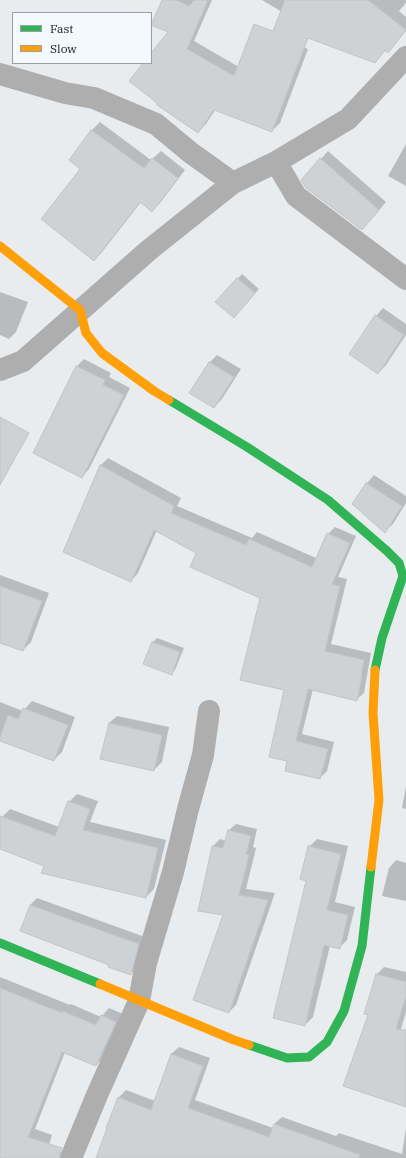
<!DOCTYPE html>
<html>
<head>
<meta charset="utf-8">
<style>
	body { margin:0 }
	#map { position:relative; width:406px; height:1158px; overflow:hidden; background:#e8ecef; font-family:"IBM Plex Serif",serif }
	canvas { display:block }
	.legend { position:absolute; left:12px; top:12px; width:140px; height:52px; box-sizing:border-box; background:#f3f9ff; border:1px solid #9a9fa3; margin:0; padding:5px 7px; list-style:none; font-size:12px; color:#151719 }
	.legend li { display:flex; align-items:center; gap:8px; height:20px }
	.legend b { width:20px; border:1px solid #9a9fa3 }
</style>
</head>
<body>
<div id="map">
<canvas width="406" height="1158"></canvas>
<ul class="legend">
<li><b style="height:5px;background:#30b455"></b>Fast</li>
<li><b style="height:5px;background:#ff9f0a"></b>Slow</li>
</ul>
</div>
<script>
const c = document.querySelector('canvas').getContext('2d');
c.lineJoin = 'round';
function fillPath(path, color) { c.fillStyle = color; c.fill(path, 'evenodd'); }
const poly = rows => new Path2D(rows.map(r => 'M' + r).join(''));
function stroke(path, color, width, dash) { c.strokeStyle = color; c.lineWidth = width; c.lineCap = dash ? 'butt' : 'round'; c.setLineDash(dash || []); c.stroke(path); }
fillPath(poly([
	[163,0,212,0,194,41,239,67,259,27,308,49,280,123,272,131,216,109,206,124,198,132,145,63,151,63,151,55,169,32],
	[262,0,406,0,406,3,399,11,406,17,406,31,388,52,386,50,375,62,317,33],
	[100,122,151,160,161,151,185,170,160,203,152,211,141,202,102,252,94,260,82,169,70,160,92,130],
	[406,144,406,186,388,176],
	[328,151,386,202,370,221,321,159],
	[242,274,259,289,238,313,217,302],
	[0,292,28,302,16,332,9,339,0,335],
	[383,308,406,324,406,335,386,365,378,373,376,316],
	[217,355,241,369,222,399,214,407,191,392,210,362],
	[84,359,111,373,109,377,130,388,89,469,82,477,34,453,77,366],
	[108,458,181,498,177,506,252,538,257,532,316,558,328,534,335,527,356,536,338,577,347,579,331,644,371,653,364,693,356,700,313,689,302,734,334,742,327,771,320,778,288,761,285,689,261,597,198,552,157,530,138,573,131,581,64,552,101,465],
	[374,475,406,496,406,503,393,524,385,531,353,504,367,483],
	[0,575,49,593,31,642,23,650,0,642],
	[157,638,184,648,175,670,171,674,153,642],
	[32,701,75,717,62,752,54,760,0,740,0,702,23,711],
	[117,716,169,727,162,762,154,770,109,723],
	[406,786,406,809,402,808],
	[77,794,98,801,90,822,166,840,154,889,146,897,45,865,0,848,0,824,2,817,10,809,59,827,69,802],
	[236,824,257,829,253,847,256,848,246,889,275,893,236,1005,229,1012,224,914,213,846,220,839,226,841,229,830],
	[317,839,348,846,335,902,355,907,347,940,339,948,330,946,313,1017,305,1025,309,847],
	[396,860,406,863,406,901,382,896,389,868],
	[37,898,145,937,138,967,131,974,110,964,21,931,30,905],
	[384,967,406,972,406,1012,394,1052,406,1057,406,1106,369,1014,366,1013,377,974],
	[0,977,70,1005,71,1004,101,1017,109,1008,123,1014,104,1057,96,1065,65,1052,35,1129,52,1135,45,1158,0,1158],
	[179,1047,210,1058,195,1100,273,1128,274,1124,282,1117,336,1136,339,1133,402,1154,406,1127,406,1158,97,1158,119,1097,126,1090,155,1101,171,1054]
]), '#0003');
const building = poly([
	[162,0,176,0,189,6,194,0,208,0,187,49,234,76,254,24,273,31,285,0,368,0,406,30,388,53,385,50,375,63,308,38,272,132,214,110,198,133,157,105,157,103,129,81,143,63,151,63,151,53,168,32,151,25,162,0],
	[91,130,144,168,152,158,178,178,152,212,140,202,94,261,41,219,80,169,69,160,91,130],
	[320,158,379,210,362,230,306,188,301,180,320,158],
	[237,278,255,293,234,318,215,302,237,278],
	[375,315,404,335,378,374,349,354,375,315],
	[209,362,234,377,214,408,189,393,209,362],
	[76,366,105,380,103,385,124,395,82,478,33,453,76,366],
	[0,417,29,433,0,485,0,417],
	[100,465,174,506,171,513,246,545,249,539,312,567,327,533,350,543,332,584,340,586,325,651,364,660,362,670,361,681,357,701,308,689,296,741,328,749,320,779,285,771,287,761,269,757,284,690,240,680,260,598,190,567,196,553,154,530,131,582,63,552,100,465],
	[366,483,402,506,385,533,352,504,366,483],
	[0,586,42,601,23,651,0,643,0,586],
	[152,642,180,652,172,675,143,664,152,642],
	[23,708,68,725,54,761,0,741,0,737,8,715,18,719,23,708],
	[109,723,162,735,154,771,100,759,109,723],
	[68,801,90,809,83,830,158,848,146,898,41,873,44,866,0,849,0,816,55,836,68,801],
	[228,830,251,836,246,854,249,855,239,895,268,900,229,1013,193,1000,223,915,198,911,212,846,223,848,228,830],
	[308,846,341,854,327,910,348,915,340,949,324,945,305,1026,273,1018,306,881,300,879,308,846],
	[30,905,139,944,131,975,108,967,109,965,20,931,30,905],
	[376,974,406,982,406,996,396,1029,406,1030,406,1107,343,1086,368,1015,364,1014,376,974],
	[0,988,62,1013,62,1011,96,1025,101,1015,116,1022,96,1066,62,1052,28,1137,62,1148,59,1158,0,1158,0,988],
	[171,1054,203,1066,188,1108,269,1137,274,1124,360,1155,359,1158,96,1158,107,1128,106,1128,118,1097,151,1110,171,1054]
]);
fillPath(building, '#cfd2d4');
stroke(building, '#c2c4c7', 1);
stroke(poly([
	[0,74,65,93,94,98,156,124,191,153,233,183],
	[276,162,296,196,406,279],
	[0,370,23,361,149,250,233,183,276,162,348,119,406,57],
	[71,1158,97,1095,139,1001,146,963,173,872,188,809,203,755,209,711]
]), '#afaeae', 22);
stroke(poly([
	[169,400,247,447,328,500,387,551,399,563,403,576,382,638,375,670],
	[0,943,100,984],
	[249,1045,287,1058,309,1057,327,1042,344,1011,362,946,371,867]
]), '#30b455', 9);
stroke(poly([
	[0,246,80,310,86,333,102,353,154,391,169,400],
	[371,867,379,800,373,713,375,670],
	[100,984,234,1040,249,1045]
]), '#ff9f0a', 9);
</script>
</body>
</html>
